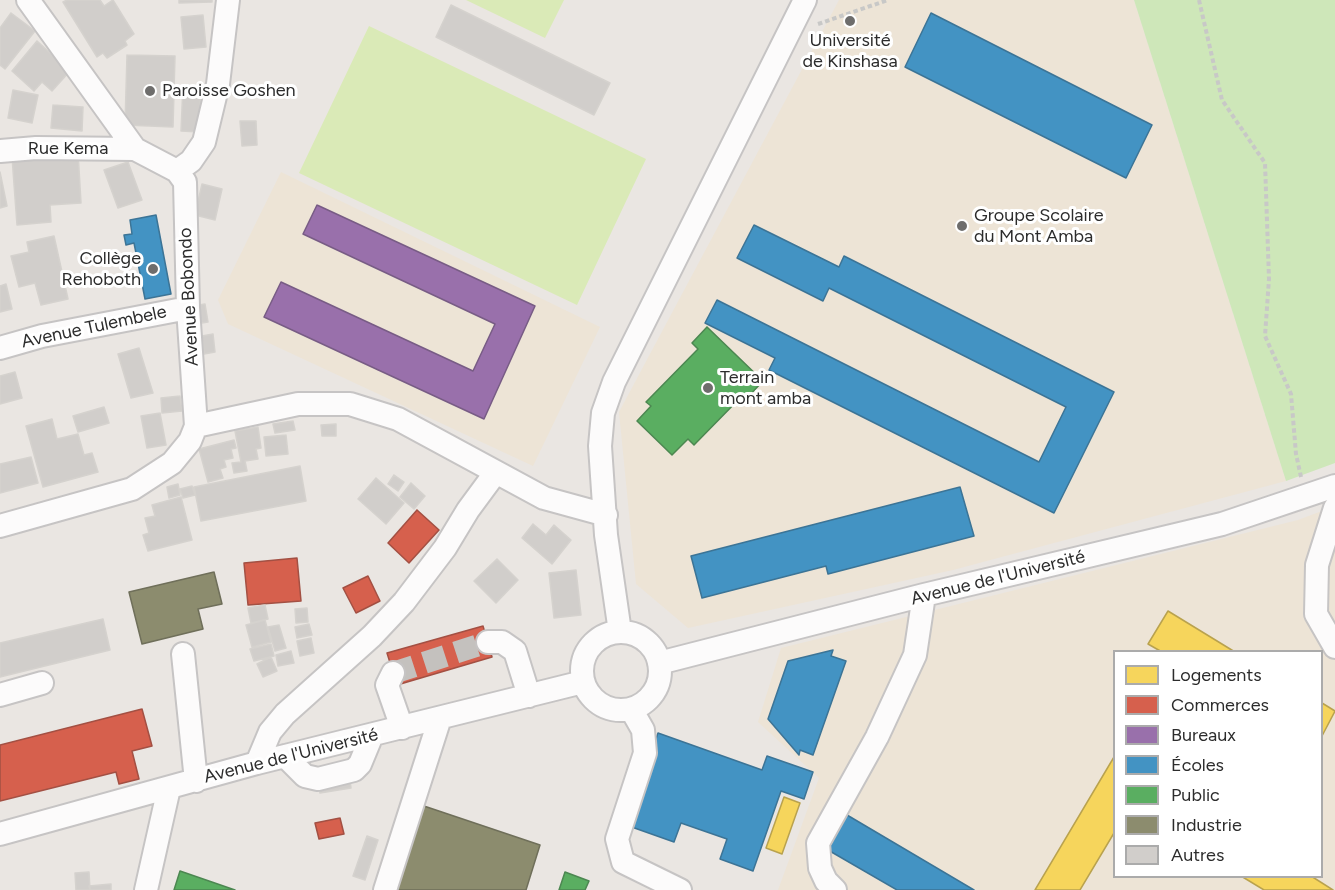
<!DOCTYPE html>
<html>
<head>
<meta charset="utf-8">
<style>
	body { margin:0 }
	#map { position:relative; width:1335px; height:890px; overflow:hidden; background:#eae6e2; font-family:Figtree,sans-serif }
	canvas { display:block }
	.legend { position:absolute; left:1113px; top:650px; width:210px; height:228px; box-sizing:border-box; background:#fff; border:2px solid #ababab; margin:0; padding:8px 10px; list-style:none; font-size:18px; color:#2c2c2c }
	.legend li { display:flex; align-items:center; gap:12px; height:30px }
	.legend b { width:30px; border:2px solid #ababab }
</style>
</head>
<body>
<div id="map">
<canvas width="1335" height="890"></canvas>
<ul class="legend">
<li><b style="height:16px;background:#f6d55c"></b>Logements</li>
<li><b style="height:16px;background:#d6604d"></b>Commerces</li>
<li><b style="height:16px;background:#9970ab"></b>Bureaux</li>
<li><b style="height:16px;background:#4393c3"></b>Écoles</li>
<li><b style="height:16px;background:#5aae61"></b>Public</li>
<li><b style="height:16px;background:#8c8c6e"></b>Industrie</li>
<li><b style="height:16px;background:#d1cecb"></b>Autres</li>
</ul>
</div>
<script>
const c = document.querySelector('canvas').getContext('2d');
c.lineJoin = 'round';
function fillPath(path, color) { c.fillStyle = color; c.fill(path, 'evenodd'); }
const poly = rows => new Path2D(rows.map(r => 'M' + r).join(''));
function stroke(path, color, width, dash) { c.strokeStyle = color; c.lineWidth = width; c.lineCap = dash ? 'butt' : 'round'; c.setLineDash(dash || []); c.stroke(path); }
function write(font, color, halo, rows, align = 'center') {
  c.font = font + ' Figtree,sans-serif'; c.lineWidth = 6; c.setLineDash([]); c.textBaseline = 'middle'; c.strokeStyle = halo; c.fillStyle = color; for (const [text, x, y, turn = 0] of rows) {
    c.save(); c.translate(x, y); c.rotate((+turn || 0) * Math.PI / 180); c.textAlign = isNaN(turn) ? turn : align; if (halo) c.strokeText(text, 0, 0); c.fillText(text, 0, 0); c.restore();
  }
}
fillPath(poly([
	[839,0,1134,0,1286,481,953,570,688,628,636,584,619,412],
	[281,172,600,327,533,466,228,324,218,300],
	[1335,506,1335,890,778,890,819,778,758,722,781,648,1298,520],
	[1114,652,1322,652,1322,876,1114,876]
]), '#ede4d6');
fillPath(poly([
	[1134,0,1335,0,1335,463,1286,481]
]), '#cee7b9');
fillPath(poly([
	[466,0,564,0,545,38],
	[369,26,646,159,577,305,299,173]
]), '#daeab7');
const homes = poly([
	[1168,611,1235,652,1162,652,1148,644,1168,611],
	[1322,703,1335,711,1322,736,1322,703],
	[1114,757,1114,833,1080,890,1035,890,1114,757],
	[784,797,800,803,782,854,766,848,784,797],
	[1241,876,1311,876,1333,890,1264,890,1241,876]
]);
fillPath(homes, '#f6d55c');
stroke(homes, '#b9a24e', 1.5);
const shops = poly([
	[417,510,439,530,409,563,388,543,417,510],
	[297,558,301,601,248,605,244,563,297,558],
	[368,576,380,601,356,613,343,588,368,576],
	[483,626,492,657,397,685,387,653,483,626],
	[142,709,152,746,132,751,139,779,119,784,116,772,0,801,0,745,142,709],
	[340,818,344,834,319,839,315,823,340,818]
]);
fillPath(shops, '#d6604d');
stroke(shops, '#a35043', 1.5);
const offices = poly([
	[317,205,535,306,484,419,264,317,281,282,473,371,495,324,303,234,317,205]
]);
fillPath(offices, '#9970ab');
stroke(offices, '#785c85', 1.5);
const schools = poly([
	[931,13,1152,125,1126,178,905,67,931,13],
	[156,215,171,294,145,299,134,243,126,245,124,235,132,234,130,220,156,215],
	[754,225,839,267,844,256,1114,392,1054,513,769,370,775,358,705,323,717,300,1039,462,1066,407,829,288,823,301,737,258,754,225],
	[960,487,974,536,828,574,826,566,702,598,691,556,960,487],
	[833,650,831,656,846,661,813,755,800,750,799,755,768,719,788,661,833,650],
	[658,733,762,770,767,756,813,772,804,799,781,791,753,871,720,859,727,839,681,823,674,842,626,825,658,733],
	[847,815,974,890,897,890,828,850,847,815]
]);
fillPath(schools, '#4393c3');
stroke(schools, '#3c7496', 1.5);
const public = poly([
	[707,327,763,381,747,398,743,395,694,445,688,439,672,455,637,421,651,406,646,402,698,349,692,343,707,327],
	[180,871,235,890,174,890,180,871],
	[565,872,589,881,585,890,559,890,565,872]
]);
fillPath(public, '#5aae61');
stroke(public, '#4c8751', 1.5);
const industry = poly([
	[214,572,222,604,198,609,203,629,142,644,129,592,214,572],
	[418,804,540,845,526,890,390,890,418,804]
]);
fillPath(industry, '#8c8c6e');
stroke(industry, '#6f6f5a', 1.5);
const building = poly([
	[67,0,100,0,104,6,113,0,134,34,125,41,127,45,107,58,103,53,97,57,63,2,67,0],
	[179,0,212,0,212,2,179,3,179,0],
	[451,5,610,83,594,115,436,37,451,5],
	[11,13,35,31,5,69,0,65,0,28,11,13],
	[203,15,206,47,184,49,181,17,203,15],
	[37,41,70,71,52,91,42,82,34,91,12,71,37,41],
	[127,55,175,56,173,127,125,125,127,55],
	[183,85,201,86,199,132,181,131,183,85],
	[13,90,38,95,32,123,8,118,13,90],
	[53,105,83,107,82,131,51,128,53,105],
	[240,121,256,121,257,145,242,146,240,121],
	[78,152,81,203,50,205,51,222,17,225,12,157,78,152],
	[128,162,142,200,118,208,104,170,128,162],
	[0,172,7,206,0,208,0,172],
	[202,184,222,189,215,220,195,215,202,184],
	[54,236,68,299,41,305,35,283,19,287,11,256,29,252,27,242,54,236],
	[6,284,12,309,0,312,0,286,6,284],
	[205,304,208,322,196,324,193,306,205,304],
	[213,334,215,352,204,354,202,336,213,334],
	[139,348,153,393,131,398,118,354,139,348],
	[15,372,22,398,0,404,0,376,15,372],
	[180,396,182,411,162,413,161,398,180,396],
	[104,407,109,423,78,432,73,416,104,407],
	[160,413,166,445,147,448,141,416,160,413],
	[52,419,57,439,78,434,84,455,92,453,98,472,43,487,26,426,52,419],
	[293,421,295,430,275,433,273,424,293,421],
	[336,424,336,436,322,436,321,425,336,424],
	[258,427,261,448,256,449,258,459,245,461,247,471,234,473,232,463,241,462,235,431,258,427],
	[286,435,288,454,266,456,264,437,286,435],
	[234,440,236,448,231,449,233,458,224,460,226,467,220,469,223,478,208,482,199,449,234,440],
	[31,457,38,483,0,493,0,464,31,457],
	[300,466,306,501,201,521,194,487,300,466],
	[394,475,404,482,398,491,388,484,394,475],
	[376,478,404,503,386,524,358,499,376,478],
	[411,483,425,496,414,509,400,497,411,483],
	[178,484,180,495,169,498,167,487,178,484],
	[192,486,195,495,183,498,180,489,192,486],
	[181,497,192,540,148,551,143,535,149,533,145,518,155,516,152,505,181,497],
	[533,524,546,535,554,525,571,540,552,564,522,538,533,524],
	[497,559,518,580,496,603,474,581,497,559],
	[576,570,581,615,554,618,549,573,576,570],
	[265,605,268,619,251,623,248,608,265,605],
	[307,608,308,622,296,623,295,609,307,608],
	[103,619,110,650,0,677,0,643,103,619],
	[265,620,271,642,252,647,246,625,265,620],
	[309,624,312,635,297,638,295,627,309,624],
	[279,625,286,648,275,651,268,627,279,625],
	[311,638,314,653,300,656,297,641,311,638],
	[271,644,274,656,254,661,250,649,271,644],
	[291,651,294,663,278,666,276,655,291,651],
	[271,657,277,671,263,677,257,664,271,657],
	[348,766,351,788,320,793,315,772,348,766],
	[367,836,378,840,365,880,353,876,367,836],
	[89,872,90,890,76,890,75,873,89,872],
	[111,884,111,890,90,890,89,886,111,884]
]);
fillPath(building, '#d1cecb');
stroke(building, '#d5d2ce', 1.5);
stroke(poly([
	[393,673,488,642]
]), '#c4c1be', 22, [22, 11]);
const minor = poly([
	[0,151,36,148,135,149],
	[177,171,191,161,204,142,218,84,228,0],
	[0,348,42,336,188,308],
	[196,426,298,404,350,404,398,419,544,498,606,515],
	[1335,508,1317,565,1316,614,1335,647],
	[0,526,132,489,172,463,190,441,196,426,188,308,185,182,177,171,135,149,28,0],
	[620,632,606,535,600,446,603,413,614,382,805,0],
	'582 671a39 39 0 1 1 78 0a39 39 0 1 1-78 0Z',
	[488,642,502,642,515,651,529,696],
	[183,654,196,781],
	[659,663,924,595,1222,524,1335,486],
	[393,673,387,685,402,728],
	[0,695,42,683],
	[631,709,643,730,645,753,617,839,623,862,680,890],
	[285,756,305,776,318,779,354,770,360,764,372,735],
	[257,763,270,732,285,714,372,636,404,602,445,548,468,510,496,472],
	[0,834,257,763,583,682],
	[146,890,169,788],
	[385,890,440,718],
	[835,890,826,881,820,868,818,843,877,737,915,655,924,595]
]);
stroke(minor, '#c6c4c4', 26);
stroke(poly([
	[1199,0,1222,100,1265,163,1269,279,1265,336,1291,394,1296,454,1301,477],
	[818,24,888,0]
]), '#c8c8c7', 4, [4.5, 3]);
stroke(minor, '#fcfbfb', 22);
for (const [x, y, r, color] of [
	[850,21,6,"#6e6d6c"],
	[150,91,6,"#6e6d6c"],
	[962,226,6,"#6e6d6c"],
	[153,269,6,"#6e6d6c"],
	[708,388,6,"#6e6d6c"]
]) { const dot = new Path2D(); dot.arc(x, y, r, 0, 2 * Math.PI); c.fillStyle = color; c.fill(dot); stroke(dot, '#fff', 2); }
write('18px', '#2c2c2c', '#fff', [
	["Université",850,41,"center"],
	["de Kinshasa",850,62,"center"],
	["Paroisse Goshen",162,91],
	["Groupe Scolaire",974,216],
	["du Mont Amba",974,237],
	["Collège",141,259,"right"],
	["Rehoboth",141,280,"right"],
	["Terrain",720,378],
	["mont amba",720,399]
], 'left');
write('18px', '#2c2c2c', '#fff', [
	["Rue Kema",68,149],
	["Avenue Bobondo",189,297,-93],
	["Avenue Tulembele",94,327,-12],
	["Avenue de l'Université",998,578,-14],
	["Avenue de l'Université",291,756,-14]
]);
</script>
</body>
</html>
